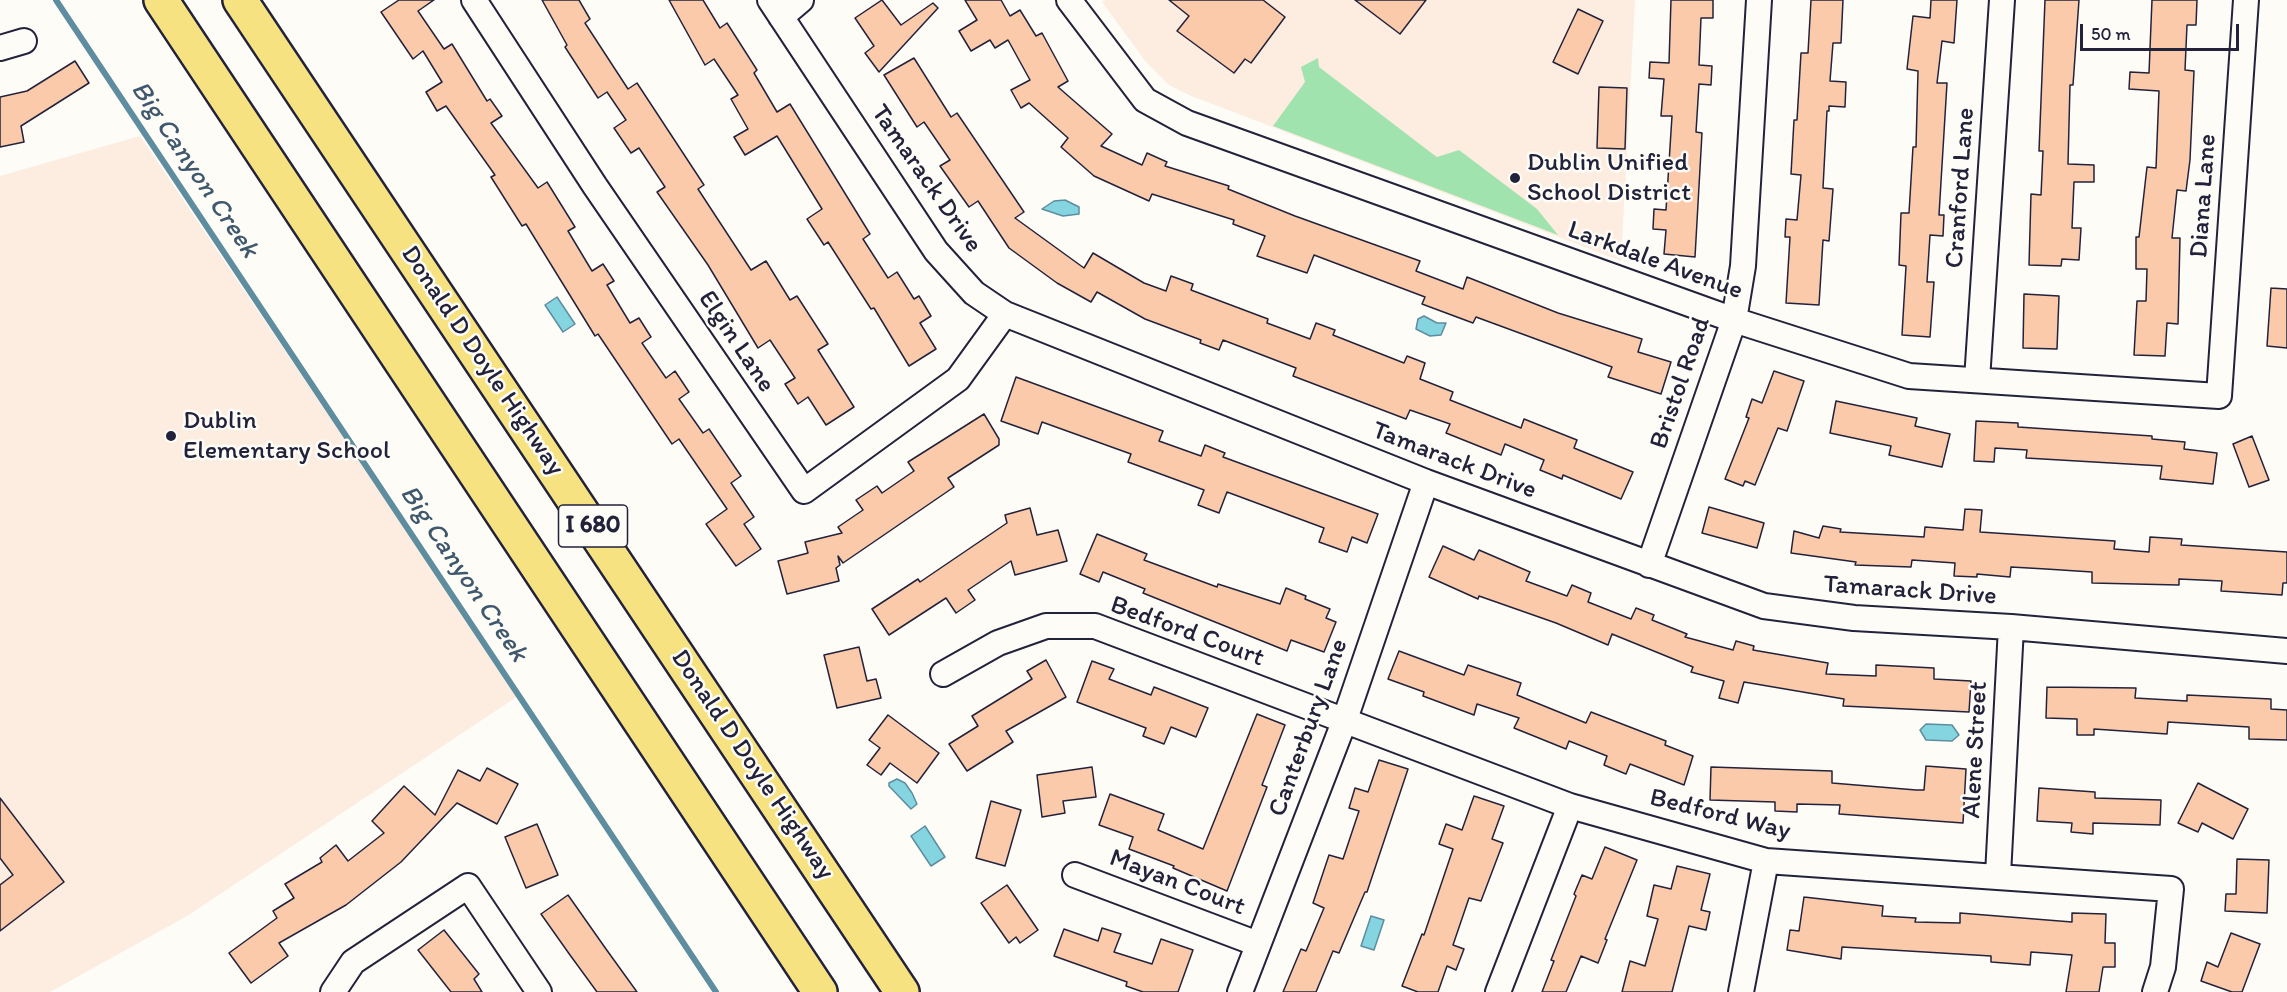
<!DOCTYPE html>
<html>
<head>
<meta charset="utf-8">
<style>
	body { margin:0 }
	#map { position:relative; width:2287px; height:992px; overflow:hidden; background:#fdfcf7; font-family:Itim,sans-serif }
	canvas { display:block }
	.scale { position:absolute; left:2080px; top:24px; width:159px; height:27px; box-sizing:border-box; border:3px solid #22223b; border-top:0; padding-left:8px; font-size:18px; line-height:21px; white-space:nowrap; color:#22223b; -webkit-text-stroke:4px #fdfcf7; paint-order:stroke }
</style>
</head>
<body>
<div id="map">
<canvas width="2287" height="992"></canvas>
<div class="scale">50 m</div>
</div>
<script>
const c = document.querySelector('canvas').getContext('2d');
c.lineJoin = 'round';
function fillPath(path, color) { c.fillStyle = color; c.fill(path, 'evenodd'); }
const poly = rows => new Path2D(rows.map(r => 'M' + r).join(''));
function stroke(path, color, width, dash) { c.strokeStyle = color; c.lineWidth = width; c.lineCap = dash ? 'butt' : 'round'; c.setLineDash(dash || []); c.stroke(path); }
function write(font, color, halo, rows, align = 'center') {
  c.font = font + ' Itim,sans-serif'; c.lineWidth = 5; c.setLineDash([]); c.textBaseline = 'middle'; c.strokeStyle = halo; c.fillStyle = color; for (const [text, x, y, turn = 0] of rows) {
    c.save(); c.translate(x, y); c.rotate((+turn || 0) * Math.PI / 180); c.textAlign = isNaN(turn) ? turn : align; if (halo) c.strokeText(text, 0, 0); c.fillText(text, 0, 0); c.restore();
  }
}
fillPath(poly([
	[1105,0,1635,0,1621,261,1189,95,1169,85,1146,62,1102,2],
	[140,136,518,696,187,916,50,992,0,992,0,176]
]), '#fcede0');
fillPath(poly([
	[1318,58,1319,67,1434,155,1437,157,1459,150,1537,209,1558,235,1273,126,1305,82,1301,67]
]), '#a1e3ae');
const water = poly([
	[1065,200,1079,207,1079,214,1063,216,1042,209,1054,201,1065,200],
	[557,297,575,324,563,332,545,305,557,297],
	[1424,316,1437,323,1446,323,1441,335,1430,336,1416,329,1418,319,1424,316],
	[1926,724,1952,725,1959,735,1952,741,1926,740,1920,730,1926,724],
	[897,779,905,783,912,793,917,804,911,809,889,786,889,783,897,779],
	[925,826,945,857,931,866,911,836,925,826],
	[1371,916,1384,920,1374,950,1361,946,1371,916]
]);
fillPath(water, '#85d5e1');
stroke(water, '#5d8d9f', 1.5);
stroke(poly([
	[56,0,716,992]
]), '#5d8d9f', 6);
const building = poly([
	[399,0,434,0,418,11,444,49,452,44,487,101,490,99,502,116,491,123,538,188,547,182,575,227,568,231,592,271,603,264,614,281,607,285,630,323,639,318,651,337,642,343,666,378,675,371,689,392,679,399,703,433,709,429,741,476,731,483,754,517,744,524,761,549,736,566,706,524,727,509,679,439,672,444,598,334,595,336,526,224,522,226,491,177,495,175,446,106,437,111,426,92,442,82,423,51,413,59,381,12,399,0],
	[542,0,579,0,590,19,585,23,628,89,637,83,704,185,698,189,751,270,766,261,790,300,797,296,828,344,818,350,854,407,826,425,808,397,798,404,785,384,795,378,770,340,758,348,708,265,657,192,665,187,639,148,631,153,614,128,626,120,607,92,598,98,565,47,567,45,542,0],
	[669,0,703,0,720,28,727,23,757,70,754,73,777,112,790,104,870,234,863,239,888,278,897,272,914,299,919,296,931,316,920,323,936,349,909,366,874,308,871,309,828,242,824,245,807,219,822,209,777,136,745,155,734,137,748,129,731,99,738,95,714,59,705,65,669,0],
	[882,0,901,25,933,3,938,8,879,72,865,53,874,46,855,18,882,0],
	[965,0,1001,0,1010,16,1020,10,1036,36,1042,33,1068,81,1058,87,1112,134,1101,146,1142,165,1147,153,1167,162,1165,166,1229,186,1228,189,1295,216,1420,261,1416,271,1463,289,1467,277,1558,313,1642,339,1638,352,1671,362,1661,394,1608,377,1612,367,1476,317,1473,323,1422,304,1425,297,1314,255,1307,273,1257,256,1265,236,1233,224,1234,220,1152,194,1149,201,1094,176,1061,147,1068,138,1029,103,1021,108,1011,90,1030,80,1008,40,995,48,990,40,971,51,959,31,977,20,965,0],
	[1169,0,1263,0,1285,17,1251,63,1245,59,1234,73,1177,31,1189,16,1169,0],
	[1355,0,1426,0,1400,34,1355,0],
	[1671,0,1713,0,1713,18,1701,18,1699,65,1712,66,1711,85,1699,84,1696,132,1702,133,1695,257,1664,254,1666,230,1653,229,1654,209,1666,210,1672,116,1661,116,1664,79,1649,78,1650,62,1669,63,1671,0],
	[1811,0,1843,0,1841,43,1833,43,1830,81,1846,82,1845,107,1829,106,1829,111,1827,111,1823,188,1833,189,1829,241,1823,240,1819,305,1786,303,1790,237,1785,237,1786,219,1797,220,1801,175,1791,174,1794,120,1797,120,1801,53,1808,53,1811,0],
	[1931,0,1957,0,1954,43,1942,41,1937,83,1947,83,1939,215,1944,215,1943,236,1930,235,1927,282,1934,282,1930,337,1902,335,1906,266,1899,265,1901,213,1909,213,1913,147,1916,147,1918,71,1907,69,1913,16,1930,18,1931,0],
	[2045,0,2079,0,2073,85,2070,85,2068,164,2094,165,2094,182,2074,182,2072,228,2081,228,2079,260,2062,259,2061,266,2029,265,2031,194,2041,195,2043,151,2039,151,2045,0],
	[2152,0,2197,0,2196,25,2187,25,2185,70,2194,71,2190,160,2186,191,2177,190,2172,238,2180,238,2178,324,2167,323,2165,356,2134,355,2137,301,2146,301,2147,269,2136,269,2136,237,2139,237,2147,167,2156,168,2159,91,2129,89,2130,72,2149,73,2152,0],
	[1578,9,1603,21,1578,74,1553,62,1578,9],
	[914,58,951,117,957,113,1024,212,1015,218,1084,268,1093,253,1144,283,1166,291,1171,276,1193,284,1191,290,1268,319,1267,323,1310,339,1316,323,1335,330,1333,335,1404,363,1407,356,1425,363,1420,379,1453,392,1450,400,1521,428,1524,419,1577,440,1574,448,1633,472,1621,499,1563,475,1562,479,1540,470,1544,460,1505,444,1501,455,1446,433,1450,424,1410,410,1406,419,1293,376,1296,368,1223,340,1219,350,1200,343,1201,340,1145,319,1097,292,1091,302,1057,283,1009,248,978,201,969,207,940,166,950,160,924,122,917,127,884,75,914,58],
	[75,61,89,83,21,126,24,142,0,147,0,97,27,91,75,61],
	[1599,87,1627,88,1625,149,1597,148,1599,87],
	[2271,288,2287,289,2287,348,2267,346,2271,288],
	[2024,294,2059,296,2057,349,2023,348,2024,294],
	[1774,371,1804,381,1787,431,1778,428,1755,485,1745,481,1743,486,1725,479,1749,418,1746,417,1752,399,1762,403,1774,371],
	[1016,377,1163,431,1159,441,1201,456,1205,445,1225,453,1223,457,1378,514,1367,543,1352,537,1347,552,1319,542,1324,528,1227,492,1219,513,1198,505,1204,490,1128,462,1131,454,1042,422,1038,434,1001,421,1016,377],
	[1836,401,1917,418,1915,426,1950,434,1942,467,1889,455,1891,446,1830,433,1836,401],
	[984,414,999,439,999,445,948,478,954,487,843,563,838,556,840,565,836,568,839,581,787,594,778,561,808,553,805,542,842,533,838,527,863,510,856,500,877,486,882,493,914,471,908,462,984,414],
	[1976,421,2018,423,2018,427,2152,436,2152,439,2185,442,2184,449,2217,453,2213,484,2160,479,2162,466,2026,458,2027,450,1995,448,1994,462,1974,461,1976,421],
	[2252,436,2269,480,2249,487,2233,444,2252,436],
	[1709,507,1764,523,1757,548,1702,533,1709,507],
	[1030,508,1037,535,1058,530,1067,561,1015,575,1011,561,968,590,975,600,956,613,946,598,889,635,872,609,918,579,920,582,1007,523,1005,515,1030,508],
	[1965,509,1982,510,1980,532,2115,541,2114,549,2149,552,2150,537,2182,539,2181,545,2287,552,2287,583,2283,583,2282,595,2221,591,2222,581,2179,579,2179,585,2092,583,2092,572,2046,569,2011,567,2010,577,1977,574,1977,577,1954,576,1955,563,1912,560,1911,567,1855,565,1856,562,1791,553,1794,531,1819,538,1823,526,1841,529,1840,532,1924,537,1925,527,1963,530,1965,509],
	[1097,534,1147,554,1144,560,1217,587,1218,584,1280,604,1286,588,1306,596,1305,599,1330,609,1326,618,1336,622,1324,652,1291,640,1287,651,1143,593,1145,589,1103,572,1099,582,1080,574,1097,534],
	[1443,546,1474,560,1479,550,1530,572,1526,581,1567,596,1572,585,1591,593,1588,602,1631,619,1636,608,1654,615,1652,620,1687,634,1685,637,1733,650,1736,641,1754,646,1753,650,1828,663,1826,674,1876,676,1876,665,1934,668,1934,679,1971,681,1969,712,1843,706,1844,699,1744,682,1738,703,1719,698,1724,681,1691,672,1693,667,1612,634,1608,645,1556,623,1479,596,1478,599,1429,577,1443,546],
	[859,647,867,681,876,679,881,698,837,708,824,655,859,647],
	[1399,651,1464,675,1468,665,1521,683,1517,695,1586,723,1591,712,1666,741,1665,745,1693,756,1684,785,1630,764,1626,774,1604,765,1607,756,1569,741,1566,749,1514,728,1519,718,1477,704,1474,715,1423,696,1424,692,1388,679,1399,651],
	[1046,660,1066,697,1006,731,1013,742,967,771,949,744,978,726,972,716,1032,679,1027,671,1046,660],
	[1092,661,1114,669,1109,679,1151,695,1154,687,1208,708,1196,737,1171,727,1164,744,1143,736,1146,728,1077,702,1092,661],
	[2047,687,2136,688,2135,698,2187,701,2187,695,2271,699,2271,709,2287,710,2287,740,2249,739,2249,727,2168,722,2167,734,2094,729,2094,735,2077,735,2077,719,2046,718,2047,687],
	[1257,714,1285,725,1262,785,1267,787,1227,891,1173,868,1174,866,1129,849,1133,837,1099,825,1110,794,1164,814,1158,830,1203,849,1257,714],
	[888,715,939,753,917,783,890,763,881,775,867,765,880,748,869,740,888,715],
	[1379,760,1408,769,1367,892,1365,892,1339,953,1333,951,1316,992,1283,992,1301,949,1306,951,1324,908,1313,903,1329,855,1343,859,1359,811,1349,808,1355,788,1368,792,1379,760],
	[1926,766,1966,769,1963,823,1839,814,1840,805,1797,804,1797,812,1775,811,1775,802,1710,800,1711,767,1832,771,1832,783,1916,790,1924,790,1926,766],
	[1092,767,1096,797,1063,801,1065,813,1042,817,1037,775,1092,767],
	[487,768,518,784,497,824,457,803,401,862,346,905,279,943,288,956,251,983,229,953,277,918,273,911,294,898,285,884,322,862,320,858,336,845,348,861,384,833,372,821,404,786,435,815,458,770,480,781,487,768],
	[2198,783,2248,809,2233,839,2202,823,2198,832,2178,823,2198,783],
	[2039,788,2095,792,2095,798,2161,800,2160,825,2093,823,2093,834,2071,832,2072,823,2037,821,2039,788],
	[1474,796,1504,806,1492,839,1503,843,1481,901,1469,898,1453,945,1464,949,1456,970,1447,966,1438,992,1418,992,1402,986,1422,934,1424,935,1453,849,1439,844,1446,824,1462,830,1474,796],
	[0,798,64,882,0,931,0,885,13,875,0,858,0,798],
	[991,801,1021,810,1005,866,976,858,991,801],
	[537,824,558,875,526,888,505,837,537,824],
	[1605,847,1637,860,1605,939,1607,940,1598,963,1581,956,1566,992,1542,992,1554,961,1551,960,1576,896,1574,894,1582,875,1592,879,1605,847],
	[2237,859,2269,860,2267,913,2225,911,2226,894,2236,894,2237,859],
	[1677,866,1710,874,1701,910,1710,912,1706,930,1689,926,1672,992,1622,992,1630,961,1645,966,1658,919,1647,916,1654,885,1671,889,1677,866],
	[1007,885,1038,930,1020,943,1016,937,1009,943,981,903,1007,885],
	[568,895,606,949,637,992,597,992,570,955,541,914,568,895],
	[1804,897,1883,906,1882,916,1916,918,1915,922,1960,923,1960,913,2072,922,2072,913,2106,914,2105,943,2115,943,2115,967,2103,967,2099,992,2066,992,2072,955,2031,952,2030,965,1991,962,1991,956,1842,947,1841,959,1787,950,1790,930,1799,931,1804,897],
	[1102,928,1121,934,1114,952,1152,964,1161,939,1193,950,1178,992,1143,992,1126,986,1127,982,1054,956,1064,929,1098,941,1102,928],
	[444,930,479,974,474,979,482,992,451,992,418,950,444,930],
	[2231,933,2260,944,2242,992,2232,992,2201,981,2207,962,2218,967,2231,933]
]);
fillPath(building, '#fbcaaa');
stroke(building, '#22223b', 1.5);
const minor = poly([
	[474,0,595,186,804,491,958,379,1005,314],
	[770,0,936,251,974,293,1005,314,1426,482,1764,606,1854,618,2011,627,2287,651],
	[1069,0,1145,100,1187,123,1734,320,1909,376,2219,396,2246,0],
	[781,17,801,0],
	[0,48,24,41],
	[1977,380,2002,0],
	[1649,565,1734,320,1743,266,1759,0],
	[943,674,998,643,1046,626,1095,626,1570,806,1766,861,2171,889,2163,967,2155,992],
	[1075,875,1258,944],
	[1998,875,2011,627],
	[333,992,353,962,468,886,539,992],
	[1240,992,1344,722,1426,482],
	[1498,992,1570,806],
	[1741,992,1766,861]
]);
const motorway = poly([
	[161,0,820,992],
	[240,0,902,992]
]);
stroke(minor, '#22223b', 28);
stroke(motorway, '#22223b', 38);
stroke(minor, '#fdfcf7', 24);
stroke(motorway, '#f7e281', 33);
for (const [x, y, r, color] of [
	[1515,178,6,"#22223b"],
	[171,436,6,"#22223b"]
]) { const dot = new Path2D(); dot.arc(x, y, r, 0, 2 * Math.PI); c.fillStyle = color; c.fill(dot); stroke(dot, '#fdfcf7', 2); }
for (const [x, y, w] of [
	[593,526,69]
]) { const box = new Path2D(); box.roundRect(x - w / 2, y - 21, w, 42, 4.5); c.fillStyle = '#fdfcf7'; c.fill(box); stroke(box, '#22223b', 1.5); }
write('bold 24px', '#22223b', null, [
	["I 680",593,526]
]);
write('26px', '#22223b', '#fdfcf7', [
	["Dublin Unified",1527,163],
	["School District",1527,193],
	["Dublin",183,421],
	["Elementary School",183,451]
], 'left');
write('26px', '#22223b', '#fdfcf7', [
	["Tamarack Drive",926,179,55],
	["Cranford Lane",1961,188,-86],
	["Diana Lane",2204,196,-86],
	["Larkdale Avenue",1655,261,20],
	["Elgin Lane",736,342,56],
	["Donald D Doyle Highway",482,361,56],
	["Bristol Road",1681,383,-71],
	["Tamarack Drive",1454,461,21],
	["Tamarack Drive",1910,591,4],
	["Bedford Court",1187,632,20],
	["Canterbury Lane",1309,728,-70],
	["Alene Street",1976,750,-87],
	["Donald D Doyle Highway",752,765,56],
	["Bedford Way",1720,815,14],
	["Mayan Court",1177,883,21]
]);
write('italic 27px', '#40586d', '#fdfcf7', [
	["Big Canyon Creek",194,170,56],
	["Big Canyon Creek",463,574,56]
]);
</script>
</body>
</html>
